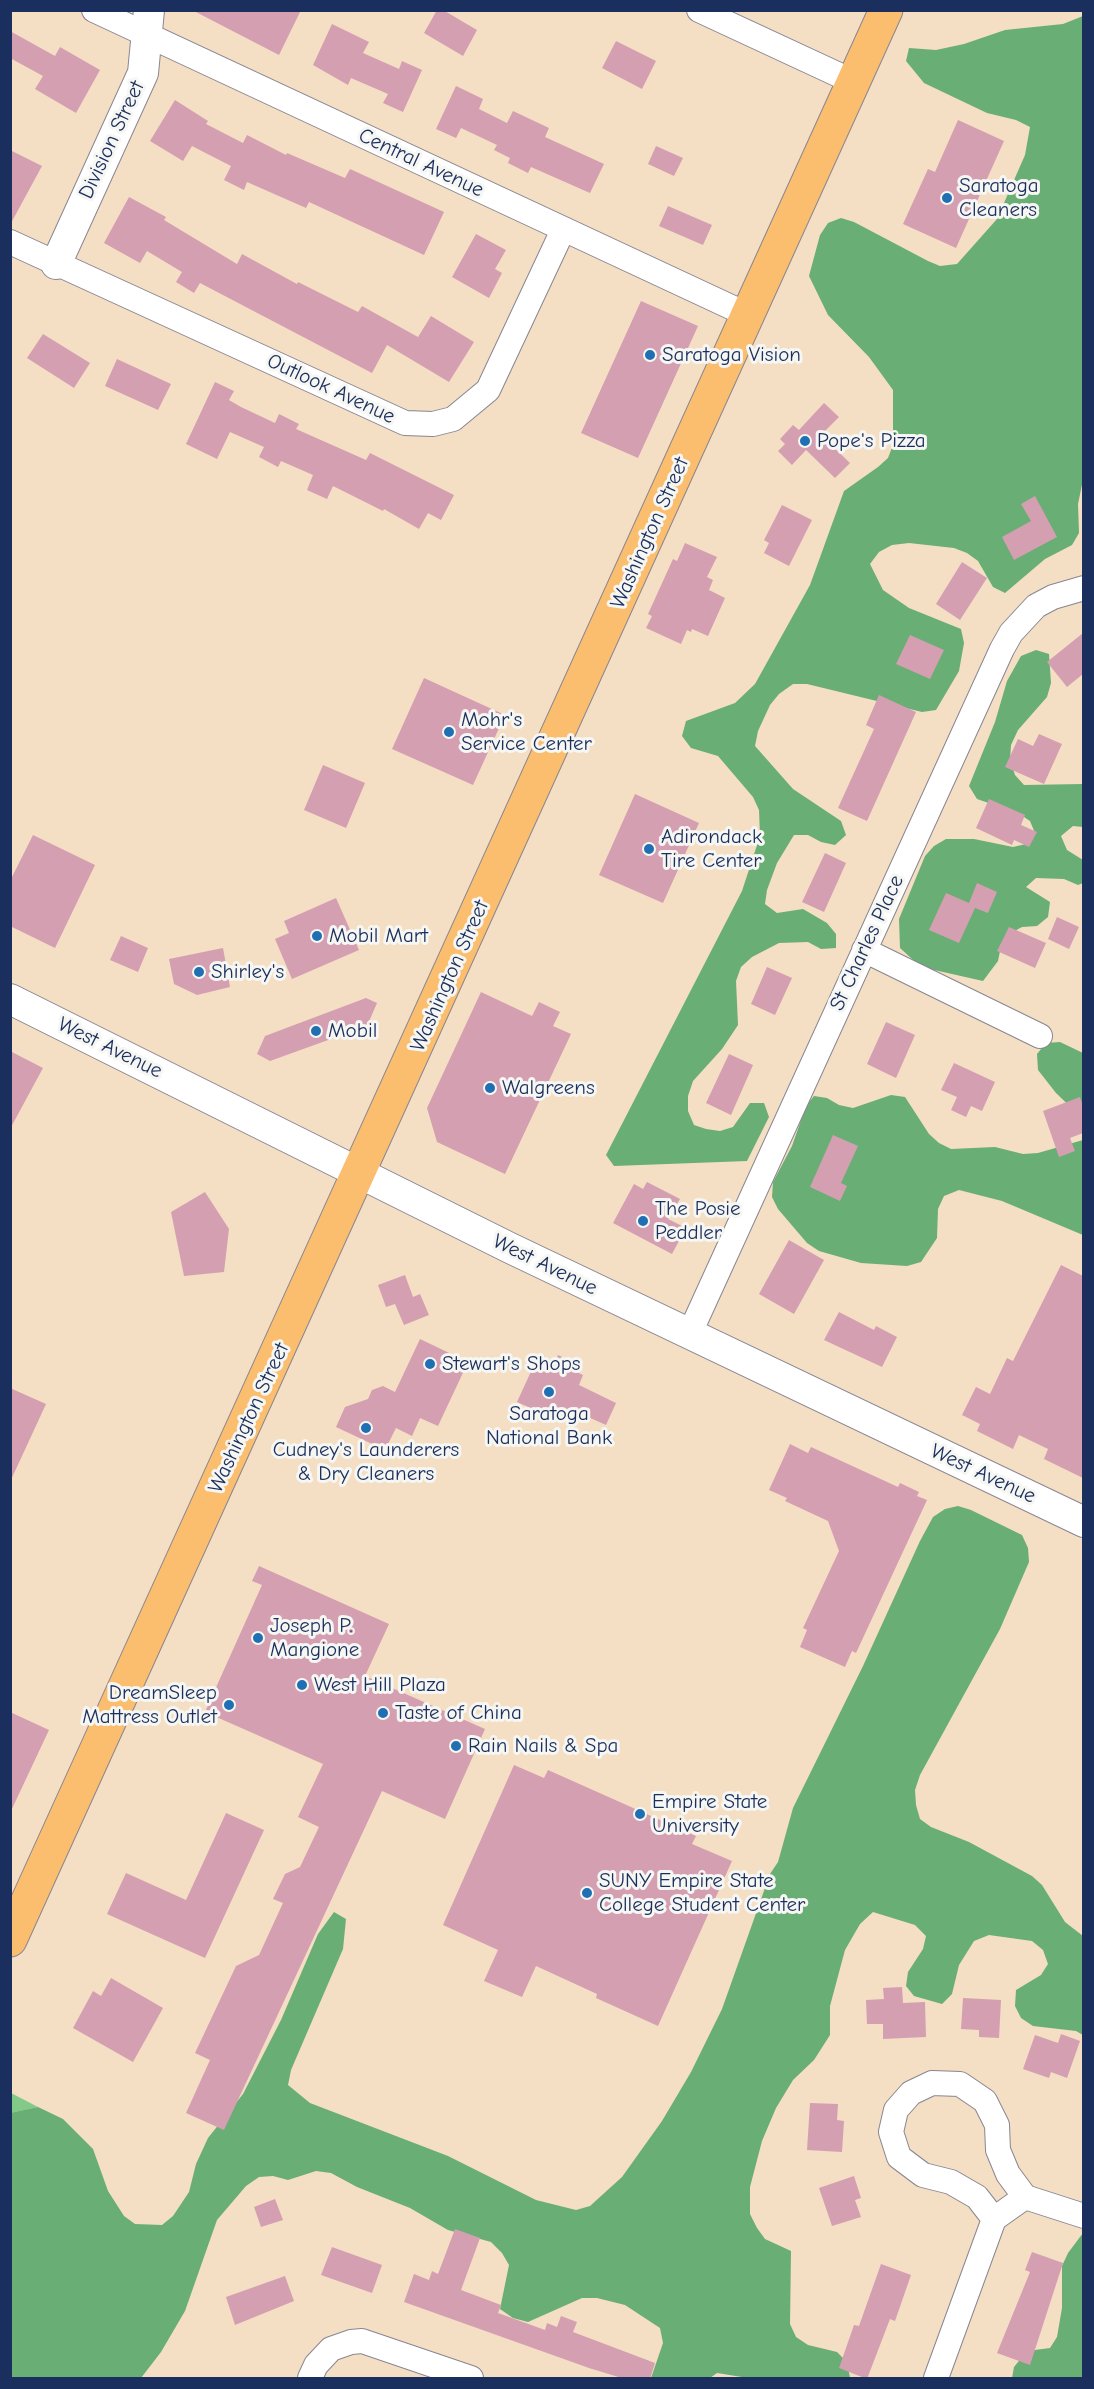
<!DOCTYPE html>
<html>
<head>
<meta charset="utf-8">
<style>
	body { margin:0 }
	#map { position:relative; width:1094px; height:2389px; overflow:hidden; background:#f4dec4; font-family:"Comic Neue",sans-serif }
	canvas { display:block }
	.frame { position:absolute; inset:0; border:12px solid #1b2f5e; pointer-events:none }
</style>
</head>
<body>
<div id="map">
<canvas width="1094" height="2389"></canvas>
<div class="frame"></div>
</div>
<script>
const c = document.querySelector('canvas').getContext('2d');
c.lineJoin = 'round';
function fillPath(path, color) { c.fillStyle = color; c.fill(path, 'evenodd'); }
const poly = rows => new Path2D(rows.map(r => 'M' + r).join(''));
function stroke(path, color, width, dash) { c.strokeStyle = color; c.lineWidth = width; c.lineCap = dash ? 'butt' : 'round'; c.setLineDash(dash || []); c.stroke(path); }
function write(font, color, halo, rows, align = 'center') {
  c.font = font + ' "Comic Neue",sans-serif'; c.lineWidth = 6; c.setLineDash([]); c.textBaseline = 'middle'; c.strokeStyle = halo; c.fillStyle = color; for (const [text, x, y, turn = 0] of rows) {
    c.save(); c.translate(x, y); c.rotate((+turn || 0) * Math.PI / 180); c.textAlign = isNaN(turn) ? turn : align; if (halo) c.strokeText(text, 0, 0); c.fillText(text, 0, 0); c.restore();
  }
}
fillPath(poly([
	[11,2093,38,2107,11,2113]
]), '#82ca87');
fillPath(poly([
	[1083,16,1084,475,1078,504,1079,533,1072,545,1045,559,1005,593,993,587,978,561,967,553,954,548,909,543,892,545,879,552,870,564,883,590,909,608,961,629,964,643,959,671,936,710,922,712,807,684,793,684,779,694,770,705,758,731,755,746,793,789,841,821,846,835,835,845,821,842,808,835,794,835,777,863,767,890,765,904,777,913,803,909,827,923,836,934,836,948,821,949,808,942,779,943,752,957,741,967,736,981,738,1025,722,1049,693,1081,688,1096,688,1111,694,1125,706,1129,720,1131,733,1127,750,1103,764,1103,769,1117,747,1161,614,1166,606,1155,742,891,760,836,759,810,753,797,718,756,691,748,682,736,686,721,735,703,755,684,810,585,844,491,878,467,888,458,893,445,893,390,869,357,828,315,809,276,820,235,828,223,841,218,854,222,928,261,940,266,957,264,997,219,1025,155,1030,127,1016,120,987,113,924,83,906,61,909,48,936,50,964,44,1005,30,1063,24],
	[1036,650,1049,654,1051,683,1047,697,1018,730,1011,745,1010,760,1015,775,1024,785,1083,784,1083,827,1073,826,1061,836,1067,850,1083,860,1083,883,1078,885,1064,879,1036,878,1026,887,1050,902,1048,917,1037,926,1022,927,1009,934,1001,946,998,961,983,981,921,967,900,948,899,919,925,856,934,846,946,839,974,839,1013,847,1026,844,1035,833,1030,821,1018,813,977,799,969,786,995,722,1007,681,1021,656],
	[1060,1042,1083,1053,1083,1119,1056,1093,1038,1070,1037,1054,1046,1043],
	[891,1095,905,1097,929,1134,939,1143,951,1149,995,1147,1023,1154,1038,1153,1083,1140,1083,1235,1002,1201,959,1190,944,1196,938,1209,937,1238,921,1262,907,1266,861,1263,819,1251,807,1243,778,1209,772,1197,773,1182,792,1146,806,1106,814,1096,827,1098,839,1105,853,1108],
	[958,1506,971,1510,1022,1535,1028,1548,1029,1562,1000,1629,920,1775,915,1790,916,1805,920,1819,931,1827,969,1842,1032,1876,1042,1885,1065,1922,1083,1936,1083,2035,1076,2031,1033,2026,1021,2018,1015,2006,1016,1990,1041,1975,1048,1964,1043,1950,1032,1941,989,1935,974,1941,959,1965,952,1994,942,2004,914,1996,906,1986,908,1972,923,1949,926,1936,915,1925,873,1912,860,1924,845,1950,830,2006,830,2035,814,2060,793,2080,776,2108,762,2141,750,2187,750,2214,757,2228,765,2239,791,2251,790,2324,796,2337,808,2345,837,2352,847,2362,850,2378,748,2378,717,2373,710,2378,651,2378,663,2343,660,2328,625,2305,597,2298,582,2298,528,2322,513,2318,500,2309,509,2265,502,2253,491,2242,448,2230,410,2208,357,2187,331,2173,316,2171,288,2180,273,2176,259,2177,246,2186,217,2220,185,2311,161,2352,141,2378,11,2378,10,2113,38,2107,63,2119,93,2149,108,2191,124,2216,135,2224,162,2225,173,2216,189,2192,196,2164,208,2138,243,2094,281,2020,318,1934,334,1912,346,1919,343,1949,291,2070,288,2085,310,2103,448,2156,536,2200,576,2210,590,2206,622,2177,662,2121,691,2072,722,2009,770,1874,778,1862,793,1808,863,1666,920,1541,933,1517,945,1509],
	[1083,2233,1083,2378,1012,2378,1014,2367,1023,2356,1035,2350,1050,2348,1057,2337,1062,2308,1062,2266,1068,2253]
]), '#69ae74');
fillPath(poly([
	[192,10,301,10,279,55],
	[437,10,443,10,477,30,463,56,424,33],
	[332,24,369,42,363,53,399,69,402,61,422,70,403,112,383,103,388,94,351,78,348,85,313,65],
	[10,31,55,56,60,47,100,70,76,113,35,89,43,76,10,58],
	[616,41,656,61,642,89,602,68],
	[456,86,483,99,479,109,507,123,513,111,549,128,545,137,604,164,590,193,531,167,528,173,508,163,510,158,494,150,497,145,461,128,456,138,436,129],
	[175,100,208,121,206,124,243,143,247,135,286,155,287,153,345,178,350,169,444,212,424,255,309,202,306,208,247,182,244,190,224,180,231,166,192,146,183,161,150,141],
	[958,120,1004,141,956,248,903,224,928,169,935,172],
	[656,146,683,158,674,176,648,164],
	[10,150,42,166,10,225],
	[129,197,166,217,164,220,237,264,242,254,297,284,298,282,358,312,362,306,418,337,431,316,474,342,449,382,387,345,372,373,200,283,194,293,176,282,182,272,147,251,140,263,104,243],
	[668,206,712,225,703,245,659,226],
	[476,234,506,250,495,269,502,273,489,298,452,277],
	[641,301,698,326,638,458,581,433],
	[43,334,90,363,74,388,27,358],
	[117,359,171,384,158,410,105,386],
	[215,382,234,391,229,400,241,407,275,423,279,414,299,424,296,429,366,460,370,453,454,495,441,520,428,513,419,529,384,509,383,511,333,486,327,499,307,490,313,475,281,461,278,467,259,457,264,447,230,432,217,459,186,444],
	[824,403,839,417,821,435,850,463,835,478,806,450,792,465,778,451,785,444,780,439,793,425,799,430],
	[1035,496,1057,537,1014,560,1002,537,1031,521,1021,504],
	[782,505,812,520,789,566,764,553,769,543,764,540],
	[685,543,717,557,707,577,713,580,709,590,725,598,708,636,692,629,691,632,687,630,681,644,646,628,652,616,648,614,673,559,677,561],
	[962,562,987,578,960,620,936,604],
	[1083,633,1083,674,1067,687,1047,662],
	[910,635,944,650,930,679,896,664],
	[424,678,505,715,473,785,392,749],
	[879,695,916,712,867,821,838,808,874,729,866,725],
	[1039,734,1062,744,1044,784,1005,767,1018,739,1033,746],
	[323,765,365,783,346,828,304,810],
	[635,794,699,823,663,903,599,875],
	[989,799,1025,815,1021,825,1037,832,1029,847,1014,840,1012,845,976,828],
	[33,835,95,865,55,948,10,926,10,881],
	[825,853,846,863,824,912,802,902],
	[977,883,997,892,988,913,975,908,959,943,929,930,946,893,969,903],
	[336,898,359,950,292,979,275,939,289,933,284,921],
	[1057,917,1079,927,1069,949,1048,939],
	[1009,927,1046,943,1035,968,997,951],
	[121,936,148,948,138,972,110,960],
	[223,948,230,987,197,995,174,984,169,959],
	[767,967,792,978,775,1015,751,1004],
	[481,992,532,1016,539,1002,560,1012,553,1026,571,1034,505,1174,437,1142,427,1108],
	[366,998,377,1003,367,1026,270,1061,257,1054,265,1036],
	[886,1022,915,1035,896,1078,867,1064],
	[10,1051,43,1068,10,1129],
	[729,1054,753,1065,731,1115,706,1103],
	[954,1063,995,1082,982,1111,971,1106,966,1117,951,1110,957,1097,941,1090],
	[1080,1097,1083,1106,1083,1133,1070,1138,1075,1151,1059,1157,1043,1111],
	[833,1135,858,1146,841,1183,847,1186,840,1201,810,1187],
	[647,1182,680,1199,668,1219,686,1228,672,1254,613,1223,634,1184,643,1189],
	[205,1192,229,1229,224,1272,184,1276,171,1212],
	[789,1240,824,1260,794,1314,759,1294],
	[1061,1265,1083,1276,1083,1478,1044,1459,1048,1449,1019,1435,1013,1449,977,1431,980,1424,962,1415,976,1387,990,1394,1007,1358,1013,1361],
	[405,1275,413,1297,420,1294,429,1315,404,1325,395,1304,386,1307,378,1285],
	[839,1312,874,1330,876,1326,897,1337,882,1367,824,1340],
	[420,1339,468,1362,438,1426,420,1418,412,1436,396,1428,385,1450,336,1427,345,1407,368,1399,372,1390,383,1386,395,1392],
	[539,1354,555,1362,558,1355,573,1362,570,1369,583,1375,579,1385,616,1403,606,1425,568,1408,562,1422,517,1402],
	[10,1388,46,1404,10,1482],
	[790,1444,808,1453,811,1447,898,1487,900,1483,919,1492,917,1496,927,1500,856,1653,852,1651,845,1667,800,1647,807,1630,803,1628,839,1551,828,1521,785,1501,787,1498,769,1490],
	[259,1566,389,1624,365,1676,485,1729,445,1819,382,1791,224,2130,186,2113,210,2060,195,2053,236,1966,259,1955,283,1903,273,1899,285,1874,300,1867,319,1827,298,1817,323,1764,205,1712,262,1585,252,1581],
	[10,1712,49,1730,10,1813],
	[514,1765,544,1778,548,1770,696,1836,692,1844,732,1861,658,2026,596,1998,597,1994,536,1966,522,1997,484,1981,498,1950,443,1925],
	[226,1813,264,1830,205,1958,107,1914,126,1873,186,1900],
	[111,1978,163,2008,133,2062,73,2028,93,1991,101,1996],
	[902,1987,903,2003,925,2002,926,2037,883,2039,883,2024,867,2024,866,2000,884,1999,883,1988],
	[963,1998,1001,2000,999,2038,979,2037,979,2030,961,2029],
	[1061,2034,1080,2041,1067,2078,1051,2072,1049,2078,1023,2069,1035,2035,1058,2043],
	[810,2103,838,2104,837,2120,844,2121,842,2152,807,2150],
	[854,2176,861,2198,855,2200,861,2217,832,2226,819,2188],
	[275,2199,283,2220,261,2227,254,2207],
	[455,2229,480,2238,461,2290,501,2305,498,2313,545,2330,547,2323,557,2327,561,2316,577,2322,573,2332,655,2363,650,2379,625,2379,589,2368,404,2302,414,2274,429,2280,432,2271,438,2274],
	[332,2247,382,2265,372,2293,321,2275],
	[1032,2252,1063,2263,1030,2365,997,2353,1030,2272,1025,2270],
	[881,2264,911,2275,895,2321,890,2319,867,2379,839,2368,854,2325,859,2326],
	[285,2276,294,2301,235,2325,226,2297]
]), '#d59fb2');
const minor = poly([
	[94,10,748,315],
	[699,10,854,82],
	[10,242,405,423,433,424,453,419,488,390,563,230],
	[864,950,1040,1036],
	[689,1335,1002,649,1011,633,1036,606,1053,597,1084,588],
	[994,2219,977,2197,951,2182,923,2175,899,2157,891,2132,896,2110,911,2093,932,2083,960,2084,985,2101,997,2125,998,2150,1008,2174,1025,2197],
	[310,2378,316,2365,331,2349,351,2342,362,2341,471,2378],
	[936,2378,994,2219,1025,2197,1084,2216]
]);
const tertiary = poly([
	[56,264,143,73,149,10],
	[10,999,510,1248,1084,1522]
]);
const trunk = poly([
	[10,1940,886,10]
]);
stroke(minor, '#888691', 26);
stroke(tertiary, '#888691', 32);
stroke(trunk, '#888691', 35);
stroke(minor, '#fff', 24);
stroke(tertiary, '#fff', 30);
stroke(trunk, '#fbbd6e', 33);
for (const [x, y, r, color] of [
	[947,198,6,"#1f6fb2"],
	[650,355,6,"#1f6fb2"],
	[805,441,6,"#1f6fb2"],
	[449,732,6,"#1f6fb2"],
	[649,849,6,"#1f6fb2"],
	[317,936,6,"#1f6fb2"],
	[199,972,6,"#1f6fb2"],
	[316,1031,6,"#1f6fb2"],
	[490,1088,6,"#1f6fb2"],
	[643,1221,6,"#1f6fb2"],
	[430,1364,6,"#1f6fb2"],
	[549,1392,6,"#1f6fb2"],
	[366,1428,6,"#1f6fb2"],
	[258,1638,6,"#1f6fb2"],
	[302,1685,6,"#1f6fb2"],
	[229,1705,6,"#1f6fb2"],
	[383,1713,6,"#1f6fb2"],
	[456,1746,6,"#1f6fb2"],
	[640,1814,6,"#1f6fb2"],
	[587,1893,6,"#1f6fb2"]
]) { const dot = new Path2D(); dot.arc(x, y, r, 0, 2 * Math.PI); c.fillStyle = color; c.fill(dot); stroke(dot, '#f6f6f2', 2); }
write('21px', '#1b2f5e', '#f6f6f2', [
	["Division Street",112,140,-65],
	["Central Avenue",421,163,25],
	["Outlook Avenue",331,389,25],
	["Washington Street",650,533,-66],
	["St Charles Place",867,943,-65],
	["Washington Street",450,976,-66],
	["West Avenue",110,1048,26],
	["West Avenue",545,1265,26],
	["Washington Street",249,1418,-65],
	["West Avenue",983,1474,25]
]);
write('21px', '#1b2f5e', '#f6f6f2', [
	["Saratoga",959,186],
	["Cleaners",959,210],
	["Saratoga Vision",662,355],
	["Pope's Pizza",817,441],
	["Mohr's",461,720],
	["Service Center",461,744],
	["Adirondack",661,837],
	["Tire Center",661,861],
	["Mobil Mart",329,936],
	["Shirley's",211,972],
	["Mobil",328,1031],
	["Walgreens",502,1088],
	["The Posie",655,1209],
	["Peddler",655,1233],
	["Stewart's Shops",442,1364],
	["Saratoga",549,1414,"center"],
	["National Bank",549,1438,"center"],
	["Cudney's Launderers",366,1450,"center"],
	["& Dry Cleaners",366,1474,"center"],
	["Joseph P.",270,1626],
	["Mangione",270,1650],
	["West Hill Plaza",314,1685],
	["DreamSleep",217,1693,"right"],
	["Mattress Outlet",217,1717,"right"],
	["Taste of China",395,1713],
	["Rain Nails & Spa",468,1746],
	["Empire State",652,1802],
	["University",652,1826],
	["SUNY Empire State",599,1881],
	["College Student Center",599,1905]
], 'left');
</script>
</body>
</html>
